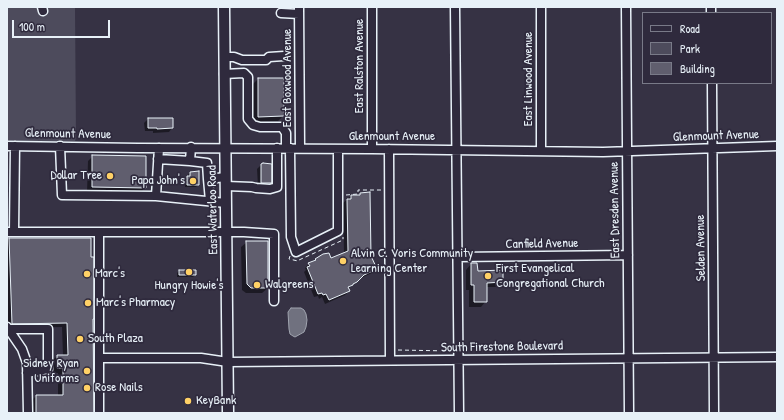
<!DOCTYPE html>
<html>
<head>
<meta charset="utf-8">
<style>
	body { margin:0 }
	#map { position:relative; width:784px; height:420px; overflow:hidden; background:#363244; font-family:"Patrick Hand",sans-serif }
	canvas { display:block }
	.frame { position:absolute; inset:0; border:8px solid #e8f1f8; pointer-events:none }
	.legend { position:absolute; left:642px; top:12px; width:130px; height:72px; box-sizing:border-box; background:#2f2a3d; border:1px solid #797a88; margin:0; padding:5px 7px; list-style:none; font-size:12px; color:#e8f1f8 }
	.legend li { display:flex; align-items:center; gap:8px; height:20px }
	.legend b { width:20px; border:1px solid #797a88 }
	.scale { position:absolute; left:12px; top:20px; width:98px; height:18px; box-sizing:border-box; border:2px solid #e8f1f8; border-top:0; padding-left:5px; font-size:12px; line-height:14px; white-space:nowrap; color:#e8f1f8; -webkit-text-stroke:3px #2f2a3d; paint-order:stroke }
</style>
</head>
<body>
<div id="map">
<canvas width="784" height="420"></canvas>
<div class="frame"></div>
<ul class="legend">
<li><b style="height:5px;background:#2f2a3d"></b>Road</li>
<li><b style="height:11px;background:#4d4b5c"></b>Park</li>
<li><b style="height:11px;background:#605e6e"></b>Building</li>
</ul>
<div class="scale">100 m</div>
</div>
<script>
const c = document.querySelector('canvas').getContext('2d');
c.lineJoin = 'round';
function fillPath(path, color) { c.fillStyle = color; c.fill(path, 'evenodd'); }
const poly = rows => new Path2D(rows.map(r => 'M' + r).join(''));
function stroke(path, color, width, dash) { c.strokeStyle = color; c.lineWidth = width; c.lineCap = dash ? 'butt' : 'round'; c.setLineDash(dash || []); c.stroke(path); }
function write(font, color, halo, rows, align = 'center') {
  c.font = font + ' "Patrick Hand",sans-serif'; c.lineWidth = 3.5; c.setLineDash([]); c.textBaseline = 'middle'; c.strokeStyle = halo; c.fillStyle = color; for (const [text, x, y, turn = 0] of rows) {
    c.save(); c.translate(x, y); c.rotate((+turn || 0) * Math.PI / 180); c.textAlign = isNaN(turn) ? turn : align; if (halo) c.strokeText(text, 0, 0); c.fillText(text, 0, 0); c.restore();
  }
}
fillPath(poly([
	[7,7,75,7,76,138,75,141,7,141]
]), '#4d4b5c');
const water = poly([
	[291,308,301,308,304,310,306,314,307,320,306,327,304,332,295,337,293,336,290,334,289,329,288,312,291,308]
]);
fillPath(water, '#70717f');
stroke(water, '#a0a4af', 1);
fillPath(poly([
	[258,79,283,79,283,116,278,121,253,122,253,84],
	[148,119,172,128,169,132,153,133,153,131,145,131,144,123],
	[93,156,145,188,140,193,87,192,88,161],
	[261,165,270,182,267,186,258,186,257,169],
	[190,172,198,185,196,187,185,187,185,180],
	[360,194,369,194,370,257,376,269,372,273,359,279,348,289,349,291,345,295,325,304,322,297,319,299,318,296,314,297,304,272,306,270,305,268,309,264,324,255,331,259,344,254,343,203,351,196,358,196],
	[10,238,90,238,92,413,31,413,31,401,36,396,58,396,58,373,52,373,52,361,57,356,63,356,62,327,7,328,7,241],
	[247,242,268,288,262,293,246,293,242,290,241,247],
	[471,264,477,272,502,282,497,287,486,287,486,301,481,307,469,307,469,290,466,290,466,270],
	[179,271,195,275,193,277,177,277,177,273]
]), '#0007');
const building = poly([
	[258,78,284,78,284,116,258,117,258,78],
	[148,118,173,118,173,128,157,129,157,128,148,128,148,118],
	[92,155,146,156,146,188,92,187,92,155],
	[263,163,272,164,272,183,261,183,261,164,263,163],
	[199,171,199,185,187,185,187,176,190,176,190,172,199,171],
	[370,192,371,256,377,269,364,275,357,282,353,284,353,285,348,287,350,291,329,300,326,294,323,295,322,293,318,294,307,267,310,266,308,263,316,260,315,259,323,254,329,253,331,258,348,251,347,199,351,199,351,195,360,195,360,193,370,192],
	[9,238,91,238,91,257,94,257,94,319,93,319,94,413,36,413,36,395,63,395,63,368,57,368,57,355,68,355,67,323,12,324,9,238],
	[246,241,268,241,268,288,251,288,247,284,246,241],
	[471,263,477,263,478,271,503,270,503,282,487,283,487,302,474,302,474,285,471,285,471,263],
	[179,270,196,270,196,275,179,275,179,270]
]);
fillPath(building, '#605e6e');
stroke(building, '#e8f1f8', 1);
const minor = poly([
	[42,7,43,11],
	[299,7,300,148],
	[372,7,372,149],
	[455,7,459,413],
	[541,7,541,151],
	[626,7,629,413],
	[711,7,711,13],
	[281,13,299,14],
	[224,57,234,57,242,60,266,60,269,57,284,56],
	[224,74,244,73,248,77,248,119,253,125,260,127,282,127,286,133,286,148],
	[712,83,714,413],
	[7,146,138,148,372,149,603,152,777,146],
	[60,146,62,195,156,196],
	[191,147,190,161,207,163,208,179],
	[159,148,156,196,226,203],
	[290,148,291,237,296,252,338,231,338,149],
	[389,149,390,360],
	[158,159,190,161],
	[226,186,252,187,256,188,270,189,277,187,277,148],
	[210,201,208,179,226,177],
	[7,232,244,232,274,234,274,301],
	[14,232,15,146],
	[99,232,99,413],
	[457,257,628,255],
	[7,327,22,349,27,363,28,413],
	[8,329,48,329,48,369,27,373],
	[99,358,201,358,228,362,777,357]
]);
const major = poly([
	[224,7,228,413]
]);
stroke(minor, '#e8f1f8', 11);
stroke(major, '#e8f1f8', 13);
stroke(poly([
	[346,195,358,194,358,190,383,190],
	[290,256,289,259,298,261,299,260,343,240,343,237],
	[398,350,451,351]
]), '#e8f1f8', 1, [4, 3]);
stroke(minor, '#2f2a3d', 8);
stroke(major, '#2f2a3d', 10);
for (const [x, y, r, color] of [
	[110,176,4,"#ffd166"],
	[193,181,4,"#ffd166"],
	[343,261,4,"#ffd166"],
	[189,272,4,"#ffd166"],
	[87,274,4,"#ffd166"],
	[488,276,4,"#ffd166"],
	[257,285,4,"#ffd166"],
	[88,303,4,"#ffd166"],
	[80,339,4,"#ffd166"],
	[87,371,4,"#ffd166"],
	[87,388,4,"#ffd166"],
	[188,401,4,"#ffd166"]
]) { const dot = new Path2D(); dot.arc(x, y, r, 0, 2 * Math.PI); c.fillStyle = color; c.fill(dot); stroke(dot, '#2f2a3d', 1.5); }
write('13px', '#e8f1f8', '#2f2a3d', [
	["East Ralston Avenue",360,66,-90],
	["East Boxwood Avenue",288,78,-90],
	["East Linwood Avenue",529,79,-90],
	["Glenmount Avenue",68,134,1],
	["Glenmount Avenue",716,136,-2],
	["Glenmount Avenue",392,137],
	["East Waterloo Road",213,210,-91],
	["East Dresden Avenue",615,210,-91],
	["Canfield Avenue",542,244,-1],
	["Selden Avenue",701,248,-91],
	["South Firestone Boulevard",502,347,-1]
]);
write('13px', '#e8f1f8', '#2f2a3d', [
	["Dollar Tree",102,176,"right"],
	["Papa John's",185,181,"right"],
	["Alvin C. Voris Community",351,254],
	["Learning Center",351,269],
	["First Evangelical",496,269],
	["Congregational Church",496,284],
	["Marc's",95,274],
	["Walgreens",265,285],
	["Hungry Howie's",189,286,"center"],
	["Marc's Pharmacy",96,303],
	["South Plaza",88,339],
	["Sidney Ryan",79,364,"right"],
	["Uniforms",79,379,"right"],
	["Rose Nails",95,388],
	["KeyBank",196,401]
], 'left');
</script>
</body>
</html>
